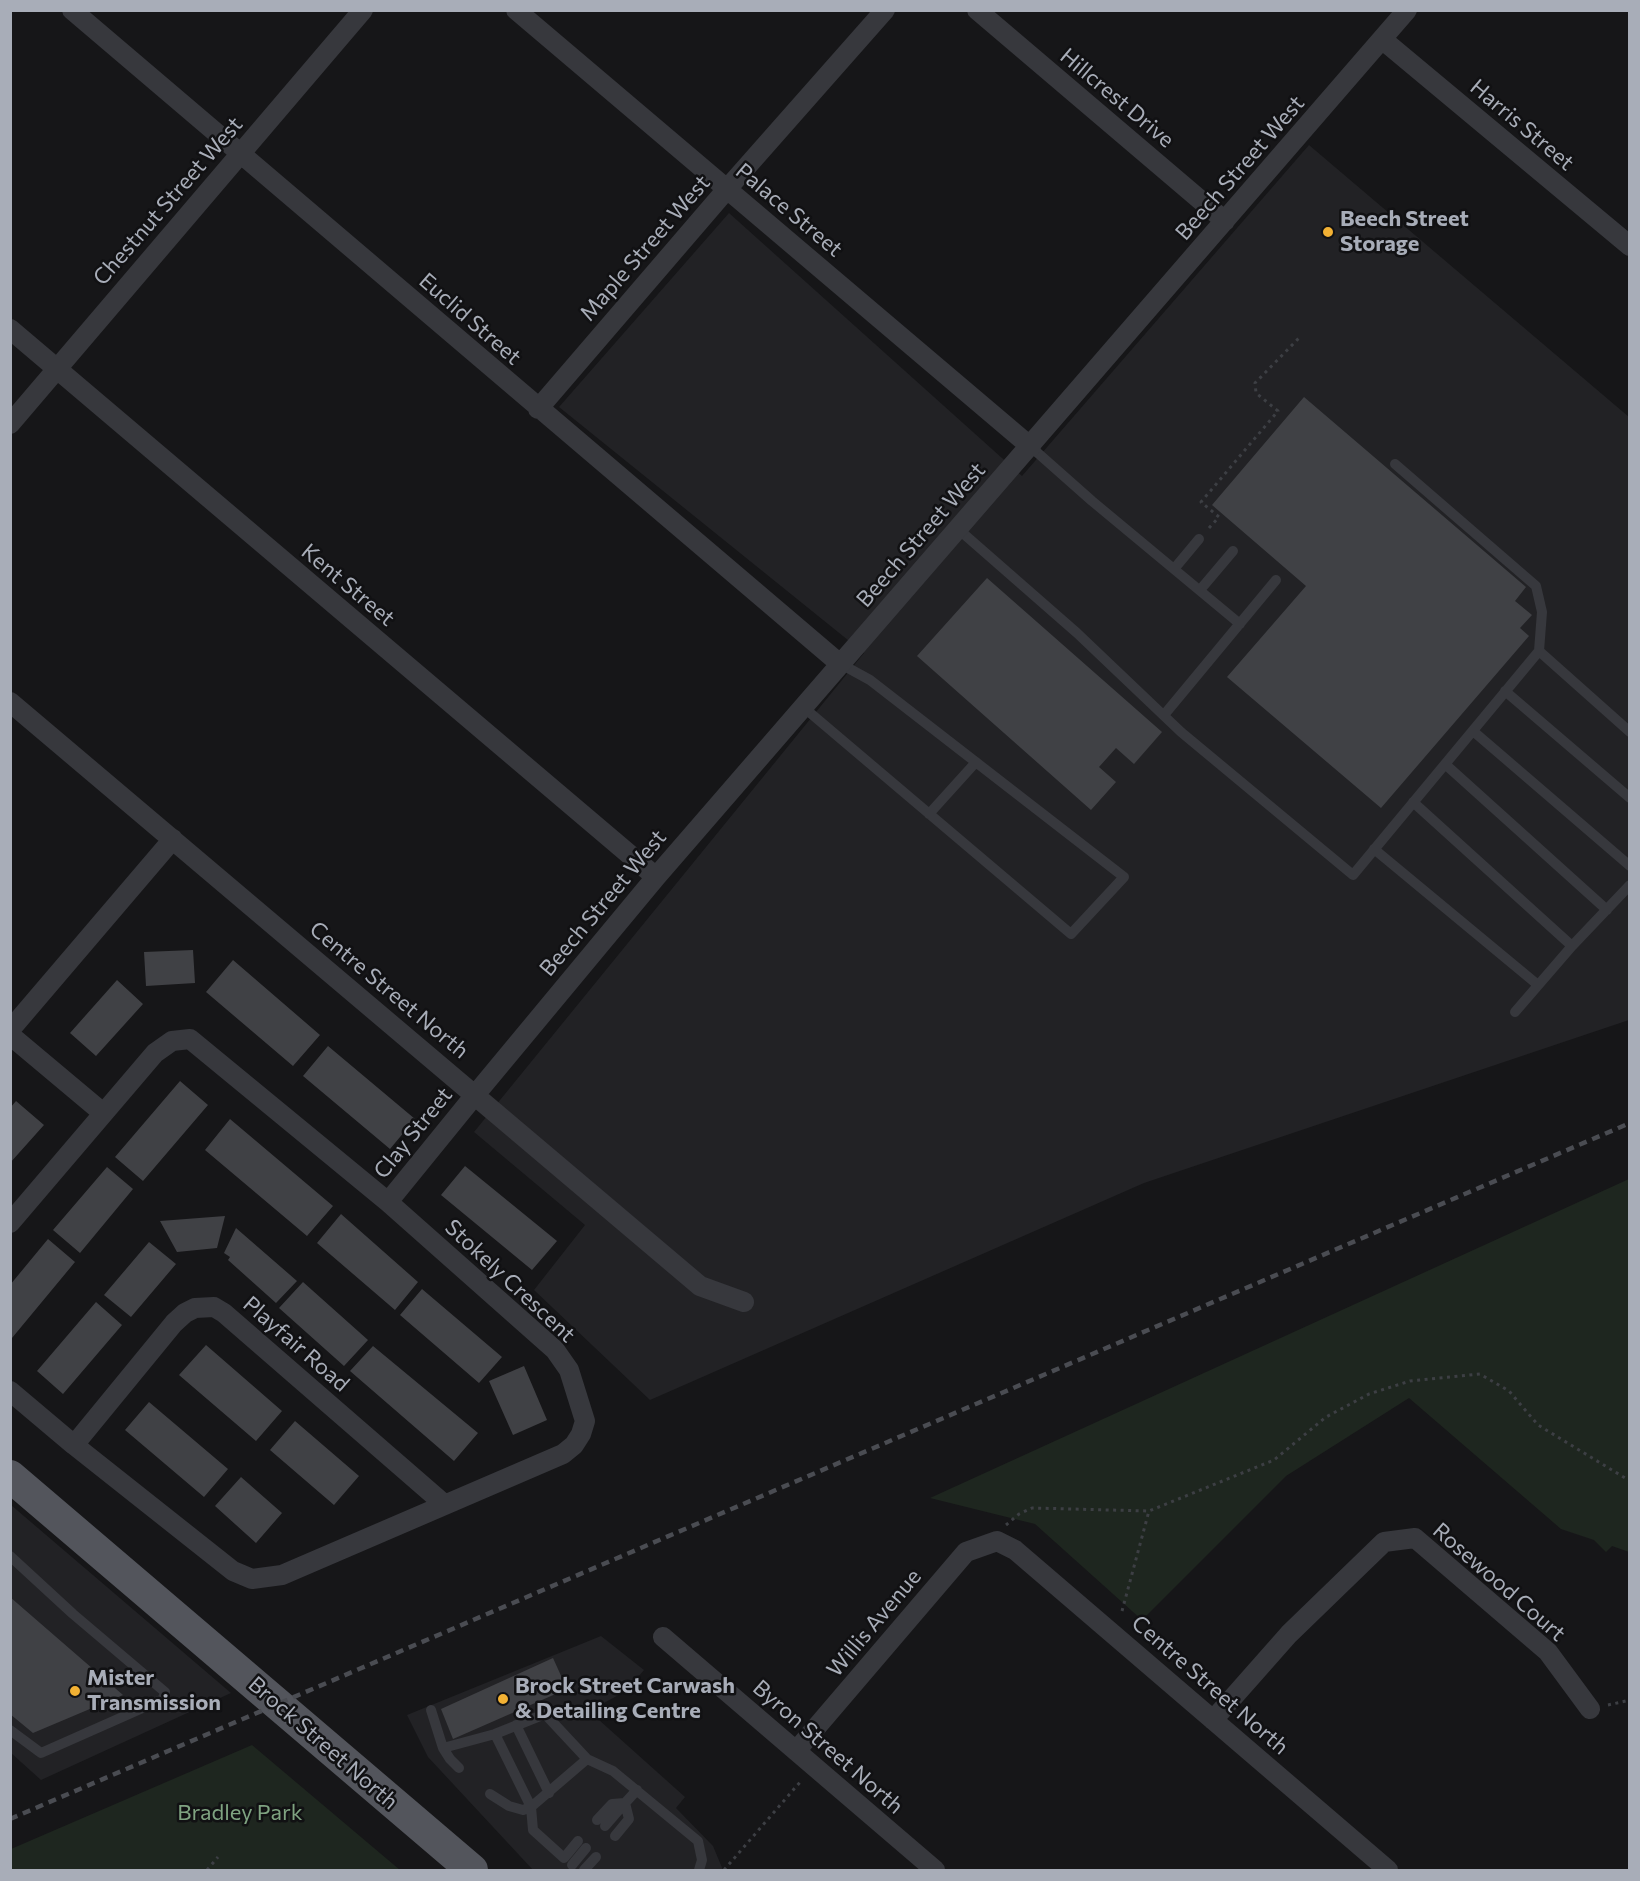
<!DOCTYPE html>
<html>
<head>
<meta charset="utf-8">
<style>
	body { margin:0 }
	#map { position:relative; width:1640px; height:1881px; overflow:hidden; background:#161618; font-family:Commissioner,sans-serif }
	canvas { display:block }
	.frame { position:absolute; inset:0; border:12px solid #a8adb8; pointer-events:none }
</style>
</head>
<body>
<div id="map">
<canvas width="1640" height="1881"></canvas>
<div class="frame"></div>
</div>
<script>
const c = document.querySelector('canvas').getContext('2d');
c.lineJoin = 'round';
function fillPath(path, color) { c.fillStyle = color; c.fill(path, 'evenodd'); }
const poly = rows => new Path2D(rows.map(r => 'M' + r).join(''));
function stroke(path, color, width, dash) { c.strokeStyle = color; c.lineWidth = width; c.lineCap = dash ? 'butt' : 'round'; c.setLineDash(dash || []); c.stroke(path); }
function write(font, color, halo, rows, align = 'center') {
  c.font = font + ' Commissioner,sans-serif'; c.lineWidth = 5; c.setLineDash([]); c.textBaseline = 'middle'; c.strokeStyle = halo; c.fillStyle = color; for (const [text, x, y, turn = 0] of rows) {
    c.save(); c.translate(x, y); c.rotate((+turn || 0) * Math.PI / 180); c.textAlign = isNaN(turn) ? turn : align; if (halo) c.strokeText(text, 0, 0); c.fillText(text, 0, 0); c.restore();
  }
}
fillPath(poly([
	[1309,145,1629,417,1629,1020,1144,1183,650,1400,534,1290,585,1225,474,1132,864,653,559,407,729,213,1022,476],
	[11,1505,231,1693,41,1780,11,1753],
	[601,1636,644,1670,626,1691,589,1711,685,1797,676,1808,713,1846,723,1870,533,1870,428,1757,407,1715]
]), '#222225');
fillPath(poly([
	[1629,1179,1629,1552,1612,1546,1606,1552,1594,1540,1561,1529,1409,1398,1286,1476,1142,1620,1035,1524,930,1498],
	[252,1745,400,1870,11,1870,11,1849]
]), '#1e261f');
fillPath(poly([
	[1304,397,1526,587,1515,601,1532,615,1520,628,1529,636,1381,808,1227,677,1306,586,1212,505],
	[987,578,1162,732,1134,764,1116,748,1099,767,1116,782,1091,810,917,656],
	[193,950,195,983,146,986,144,952],
	[233,960,320,1035,293,1066,206,992],
	[117,980,143,1004,96,1056,70,1033],
	[328,1046,415,1119,390,1149,303,1076],
	[180,1081,208,1105,143,1181,115,1157],
	[16,1101,44,1125,10,1163,10,1108],
	[230,1119,333,1206,307,1236,205,1150],
	[465,1166,557,1241,532,1270,441,1195],
	[107,1167,133,1189,80,1253,53,1230],
	[341,1214,418,1282,395,1310,317,1243],
	[225,1216,217,1248,177,1252,160,1221],
	[236,1228,297,1281,276,1303,228,1260,230,1257,224,1253],
	[48,1239,75,1262,12,1338,10,1337,10,1285],
	[149,1242,176,1264,131,1317,104,1295],
	[303,1282,368,1340,344,1366,279,1308],
	[422,1289,502,1357,479,1383,400,1315],
	[96,1302,122,1325,63,1394,37,1371],
	[206,1345,282,1411,256,1441,179,1375],
	[373,1346,478,1433,454,1461,350,1371],
	[524,1366,547,1420,513,1435,489,1381],
	[149,1402,228,1469,204,1497,125,1430],
	[295,1421,359,1476,334,1505,270,1450],
	[241,1477,282,1513,256,1543,215,1506],
	[10,1597,123,1695,33,1733,10,1714],
	[553,1658,567,1689,453,1739,441,1709]
]), '#404145');
stroke(poly([
	[1209,528,1219,517,1201,502,1278,411,1256,393,1255,383,1300,337],
	[1006,1525,1019,1514,1032,1508,1149,1511],
	[1122,1611,1149,1511,1274,1460,1326,1417,1369,1394,1410,1381,1480,1374,1509,1391,1538,1425,1630,1481],
	[1608,1705,1630,1700],
	[207,1870,218,1857],
	[724,1870,801,1781]
]), '#3d3f44', 3, [3, 4.5]);
stroke(poly([
	[1031,447,1092,501,1240,624],
	[1395,464,1536,586,1542,612,1539,651],
	[957,528,1077,633,1181,732,1353,875,1539,651,1630,732],
	[1174,569,1199,539],
	[1200,590,1233,551],
	[1505,691,1630,798],
	[802,706,1071,934,1124,877,870,680,839,663],
	[1164,715,1276,580],
	[1473,731,1630,866],
	[1445,764,1607,910],
	[1413,802,1572,946],
	[929,814,976,762],
	[1374,849,1538,985],
	[1515,1012,1572,946,1630,885],
	[10,1556,73,1614,165,1692,163,1699,41,1753,10,1730],
	[431,1710,443,1748,495,1734,531,1807,587,1759,613,1771,698,1841,702,1860,699,1870],
	[516,1725,549,1793],
	[495,1734,545,1714,587,1759],
	[443,1748,450,1759,459,1768],
	[490,1794,509,1806,523,1810,531,1807,533,1830,564,1858,578,1841],
	[597,1820,612,1804,625,1803,637,1790],
	[605,1826,625,1803],
	[615,1836,629,1819,625,1803],
	[572,1865,586,1848],
	[584,1870,596,1857]
]), '#37383d', 10);
stroke(poly([
	[72,10,839,663],
	[516,10,1031,447],
	[977,10,1225,221],
	[1383,40,1630,246],
	[10,329,656,877],
	[538,409,727,189,885,10],
	[10,424,363,10],
	[10,702,700,1286,744,1302],
	[10,1030,173,839],
	[10,1035,103,1113],
	[388,1202,475,1095,656,877,1407,10],
	[10,1223,155,1053,172,1041,190,1039,388,1202,555,1350,569,1370,585,1421,581,1434,574,1445,563,1454,282,1575,252,1579,233,1571,74,1445,10,1391],
	[74,1445,174,1323,185,1313,195,1308,214,1307,224,1313,444,1504],
	[663,1637,935,1870],
	[1213,1720,1289,1634,1384,1542,1415,1538,1548,1652,1590,1709],
	[796,1751,966,1552,997,1541,1015,1550,1388,1870]
]), '#37383d', 20);
stroke(poly([
	[10,1476,472,1870]
]), '#53555c', 32);
stroke(poly([
	[10,1819,1630,1123]
]), '#4a4c52', 4.5, [8, 6]);
for (const [x, y, r, color] of [
	[1328,232,6,"#f2b134"],
	[75,1691,6,"#f2b134"],
	[503,1699,6,"#f2b134"]
]) { const dot = new Path2D(); dot.arc(x, y, r, 0, 2 * Math.PI); c.fillStyle = color; c.fill(dot); stroke(dot, '#111113', 2); }
write('22px', '#a8adb8', '#111113', [
	["Hillcrest Drive",1117,98,40],
	["Harris Street",1522,125,40],
	["Beech Street West",1240,168,-49],
	["Chestnut Street West",168,201,-49],
	["Palace Street",789,210,40],
	["Maple Street West",645,248,-49],
	["Euclid Street",470,319,41],
	["Beech Street West",921,535,-49],
	["Kent Street",348,585,40],
	["Beech Street West",603,903,-50],
	["Centre Street North",389,990,40],
	["Clay Street",413,1133,-51],
	["Stokely Crescent",510,1281,43],
	["Playfair Road",296,1344,41],
	["Rosewood Court",1499,1582,41],
	["Willis Avenue",874,1623,-50],
	["Centre Street North",1210,1685,41],
	["Brock Street North",323,1743,41],
	["Byron Street North",828,1747,41]
]);
write('bold 22px', '#a8adb8', '#111113', [
	["Beech Street",1340,219],
	["Storage",1340,244],
	["Mister",87,1678],
	["Transmission",87,1703],
	["Brock Street Carwash",515,1686],
	["& Detailing Centre",515,1711]
], 'left');
write('22px', '#7fa381', '#111113', [
	["Bradley Park",240,1813]
]);
</script>
</body>
</html>
